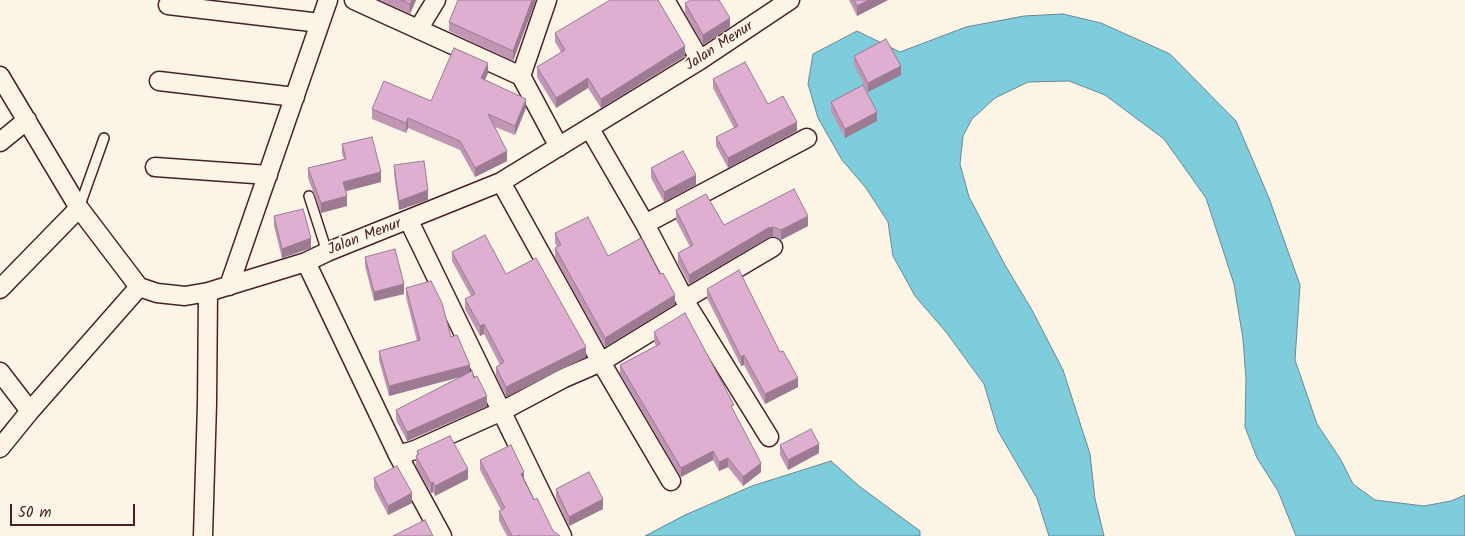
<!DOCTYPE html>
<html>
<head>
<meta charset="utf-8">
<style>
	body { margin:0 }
	#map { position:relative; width:1465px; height:536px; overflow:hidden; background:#fcf5e5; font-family:Kalam,sans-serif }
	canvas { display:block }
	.scale { position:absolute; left:10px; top:504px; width:125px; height:22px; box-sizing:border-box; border:2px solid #4a1f2b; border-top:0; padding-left:6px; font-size:15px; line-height:18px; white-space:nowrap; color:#4a1f2b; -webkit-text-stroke:4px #fcf5e5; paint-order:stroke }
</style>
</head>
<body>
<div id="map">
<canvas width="1465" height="536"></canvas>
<div class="scale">50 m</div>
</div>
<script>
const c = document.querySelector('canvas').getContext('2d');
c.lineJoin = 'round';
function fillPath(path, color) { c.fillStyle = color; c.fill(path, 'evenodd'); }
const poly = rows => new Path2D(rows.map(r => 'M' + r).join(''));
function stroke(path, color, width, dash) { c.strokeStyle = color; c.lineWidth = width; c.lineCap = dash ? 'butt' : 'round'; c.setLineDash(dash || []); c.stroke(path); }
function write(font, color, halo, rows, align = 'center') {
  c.font = font + ' Kalam,sans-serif'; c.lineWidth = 4; c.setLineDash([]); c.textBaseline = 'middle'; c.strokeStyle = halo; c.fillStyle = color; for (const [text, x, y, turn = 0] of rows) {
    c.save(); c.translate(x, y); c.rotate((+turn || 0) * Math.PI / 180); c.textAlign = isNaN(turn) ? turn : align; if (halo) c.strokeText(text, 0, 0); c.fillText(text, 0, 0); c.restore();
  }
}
const water = poly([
	[1063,14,1101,23,1170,54,1236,121,1269,198,1300,285,1295,360,1317,424,1341,460,1353,484,1375,500,1424,506,1451,501,1465,495,1465,536,1296,536,1278,491,1257,458,1245,427,1246,379,1243,339,1234,284,1206,198,1164,139,1105,95,1069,81,1028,82,995,98,972,119,963,136,960,164,969,197,1005,265,1032,310,1063,370,1090,454,1095,499,1104,536,1049,536,1037,498,998,431,984,384,946,332,915,296,893,256,888,222,866,188,842,160,818,118,808,84,813,54,857,31,900,52,966,27,1024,16,1063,14],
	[831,461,859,486,920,531,920,536,645,536,685,515,752,486,831,461]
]);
fillPath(water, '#7ecddc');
stroke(water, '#698795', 1);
const lane = poly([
	[309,196,327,252],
	[79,208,104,138]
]);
const street = poly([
	[354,0,521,76,559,147],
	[665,0,700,60],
	[168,5,320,23],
	[419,28,436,0],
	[0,76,79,208,139,287,157,293,185,296,208,292,306,262,327,252,501,182,700,60,790,0],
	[521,76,547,0],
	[159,81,295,97],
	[590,129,645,224,689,308,769,437],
	[0,142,27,120],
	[155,167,268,175],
	[501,182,601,362,671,481],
	[409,221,562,536],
	[645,224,807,138],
	[306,262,398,455,442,536],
	[229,286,328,0],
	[0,289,79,208],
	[685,299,773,247],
	[0,372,30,411],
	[0,448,30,411,139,287],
	[398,455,415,450,502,411,564,378,601,362,689,308],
	[203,536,207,404,208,292]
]);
stroke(lane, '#4a1f2b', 12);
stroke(street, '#4a1f2b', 21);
stroke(lane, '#fcf5e5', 9);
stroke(street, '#fcf5e5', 18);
fillPath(poly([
	[380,0,416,0,410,14],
	[536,0,513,61,449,31,449,22],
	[849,0,888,0,857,16],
	[685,3,730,27,703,45,685,13],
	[555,33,685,56,601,108,588,88,556,108,537,77,537,67,561,52,555,42],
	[854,56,901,75,868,92,854,65],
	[488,73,485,80,526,108,515,135,495,127,507,161,475,177,460,150,408,128,406,133,372,119,372,109,431,101],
	[713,79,768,104,797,131,728,168,716,146,716,137,734,128,713,88],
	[831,102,877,121,845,138,831,111],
	[342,144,381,182,346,191,347,206,321,213,308,178,308,168,344,159,342,154],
	[394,165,428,200,399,210,394,174],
	[651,168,696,185,664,202,651,178],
	[676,210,724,225,808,226,781,240,773,236,768,238,689,284,678,263,678,253,690,247,676,220],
	[274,216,311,248,282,258,274,226],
	[555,233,608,256,675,304,605,347,555,258,555,248,557,247,555,243],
	[452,252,506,274,586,357,506,397,496,376,496,367,500,365,484,334,480,336,465,309,465,299,471,296,452,261],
	[365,257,404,294,374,301,365,266],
	[406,288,451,337,474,378,487,406,407,441,396,420,396,410,461,377,389,396,379,360,379,351,417,341,406,297],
	[707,289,780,352,798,387,765,404,744,365,741,366,707,298],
	[654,332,734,411,761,472,743,486,728,467,719,471,713,460,681,477,620,374,620,365,656,346,654,342],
	[780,445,819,453,788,470,780,455],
	[417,451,468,479,435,496,433,492,431,493,416,466,416,456,417,456],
	[480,460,524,480,534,500,553,531,560,536,507,536,499,521,499,511,501,510,480,470],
	[374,478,412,503,388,515,374,488],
	[556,489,603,509,569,526,556,498]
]), '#bf96b4');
fillPath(poly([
	[412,0,416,0,410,14,410,4],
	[532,0,536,0,513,61,513,51],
	[869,0,888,0,857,16,857,6],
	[730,18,730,27,703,45,703,35],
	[685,46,685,56,601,108,601,99],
	[488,63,488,73,481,88,481,78],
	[901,66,901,75,868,92,868,83],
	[588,78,588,88,556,108,556,98],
	[526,99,526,108,515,135,515,126],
	[877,112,877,121,845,138,845,129],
	[408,118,408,128,406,133,406,123],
	[797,122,797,131,728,168,728,158],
	[507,151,507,161,475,177,475,168],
	[381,172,381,182,343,192,343,182],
	[696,175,696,185,664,202,664,192],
	[428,190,428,200,399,210,399,201],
	[347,196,347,206,321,213,321,203],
	[808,216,808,226,781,240,781,230],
	[773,227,773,236,768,238,689,284,689,275,768,228],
	[311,238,311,248,282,258,282,249],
	[404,284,404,294,374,301,374,292],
	[675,295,675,304,605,347,605,338],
	[484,324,484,334,480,336,480,326],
	[586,347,586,357,506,397,506,387],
	[744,355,744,365,741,366,741,357],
	[470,365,470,374,389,396,389,386],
	[798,378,798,387,765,404,765,394],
	[487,396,487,406,407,441,407,432],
	[819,444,819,453,788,470,788,460],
	[713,451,713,460,681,477,681,468],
	[728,458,728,467,719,471,719,462],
	[761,463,761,472,743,486,743,477],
	[468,469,468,479,435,496,435,486],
	[524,472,524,482,521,474],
	[433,482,433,492,431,493,431,483],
	[412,493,412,503,388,515,388,506],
	[603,499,603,509,569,526,569,517]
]), '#9b7a92');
const building = poly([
	[401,0,412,0,410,4,401,0],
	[458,0,532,0,513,51,449,22,458,0],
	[610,0,658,0,685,46,601,99,588,78,556,98,537,67,565,50,555,33,610,0],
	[691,0,719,0,730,18,703,35,685,3,691,0],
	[854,0,869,0,857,6,854,0],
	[886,39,901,66,868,83,854,56,886,39],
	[454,48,488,63,481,78,526,99,515,126,488,114,507,151,475,168,460,141,408,118,406,123,372,109,384,81,431,101,454,48],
	[745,62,768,104,783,96,797,122,728,158,716,137,738,126,713,79,745,62],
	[863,85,877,112,845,129,831,102,863,85],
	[372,137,381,172,343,182,347,196,321,203,308,168,346,159,342,144,372,137],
	[683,151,696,175,664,192,651,168,683,151],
	[424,161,428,190,399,201,394,165,424,161],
	[794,189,808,216,781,230,773,227,768,228,689,275,678,253,693,245,676,210,706,194,724,225,794,189],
	[303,209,311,238,282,249,274,216,303,209],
	[588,217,608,256,641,238,660,274,663,273,675,295,605,338,555,248,561,245,555,233,588,217],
	[485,235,506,274,536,258,586,347,506,387,496,367,504,362,484,324,480,326,465,299,475,294,452,252,485,235],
	[395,249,404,284,374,292,365,257,395,249],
	[739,270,780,352,783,351,798,378,765,394,744,355,741,357,707,289,739,270],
	[431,281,442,303,451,337,457,335,470,365,389,386,379,351,420,340,406,288,431,281],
	[685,313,734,405,731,406,761,463,743,477,728,458,719,462,713,451,681,468,620,365,660,344,654,332,685,313],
	[472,371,474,378,477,376,487,396,407,432,396,410,472,371],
	[811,429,819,444,788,460,780,445,811,429],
	[450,436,468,469,435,486,433,482,431,483,416,456,419,454,417,451,450,436],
	[511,445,524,472,521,474,534,500,537,498,553,531,560,536,520,536,519,535,517,536,512,536,499,511,505,508,480,460,511,445],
	[397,466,412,493,388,506,374,478,397,466],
	[589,472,603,499,569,517,556,489,589,472],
	[425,520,433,536,393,536,425,520]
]);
fillPath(building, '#deafd1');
stroke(building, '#9b7a92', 1);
write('15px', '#4a1f2b', '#fcf5e5', [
	["Jalan Menur",720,47,-33],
	["Jalan Menur",365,238,-21]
]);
</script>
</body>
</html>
